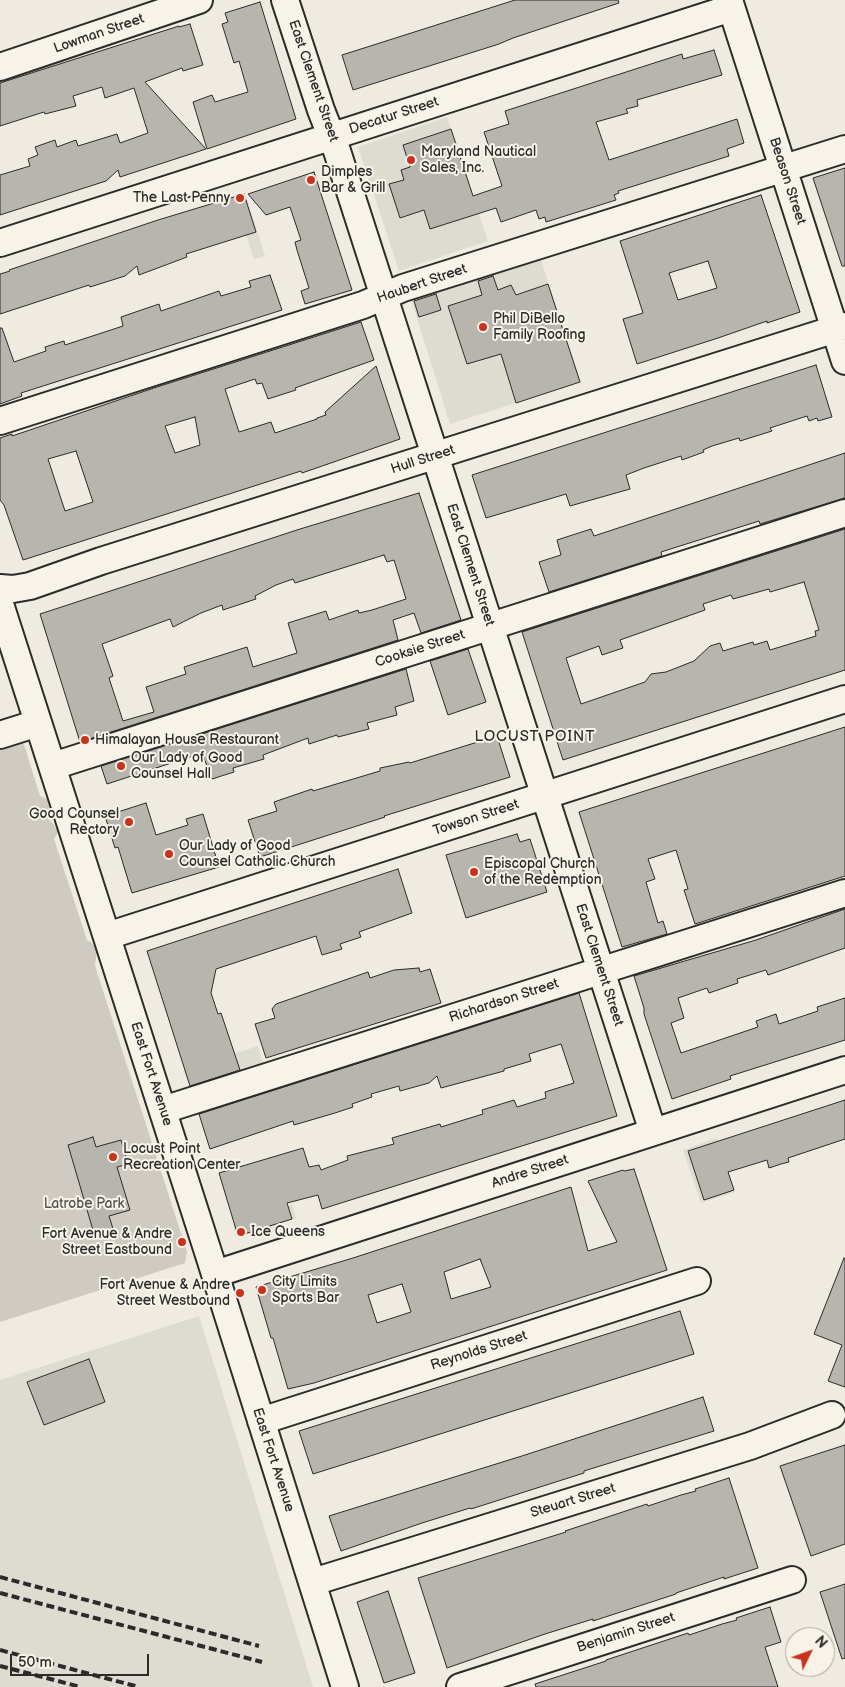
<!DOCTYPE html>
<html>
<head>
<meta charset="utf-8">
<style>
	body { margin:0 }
	#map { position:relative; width:845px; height:1687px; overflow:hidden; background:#efebe0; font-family:"Balsamiq Sans",sans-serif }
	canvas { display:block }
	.north { position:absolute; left:785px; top:1627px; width:50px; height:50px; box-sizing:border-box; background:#f7f3e8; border:1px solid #a5a39c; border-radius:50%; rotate:48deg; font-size:14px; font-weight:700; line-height:20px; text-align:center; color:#2b2b2b }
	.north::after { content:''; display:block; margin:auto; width:18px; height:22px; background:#c8321e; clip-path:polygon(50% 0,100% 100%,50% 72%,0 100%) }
	.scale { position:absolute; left:10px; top:1654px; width:139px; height:22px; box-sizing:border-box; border:2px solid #2b2b2b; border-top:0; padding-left:6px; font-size:15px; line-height:18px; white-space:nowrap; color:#2b2b2b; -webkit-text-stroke:4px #f7f3e8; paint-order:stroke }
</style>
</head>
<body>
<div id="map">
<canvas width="845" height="1687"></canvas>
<div class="north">N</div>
<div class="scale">50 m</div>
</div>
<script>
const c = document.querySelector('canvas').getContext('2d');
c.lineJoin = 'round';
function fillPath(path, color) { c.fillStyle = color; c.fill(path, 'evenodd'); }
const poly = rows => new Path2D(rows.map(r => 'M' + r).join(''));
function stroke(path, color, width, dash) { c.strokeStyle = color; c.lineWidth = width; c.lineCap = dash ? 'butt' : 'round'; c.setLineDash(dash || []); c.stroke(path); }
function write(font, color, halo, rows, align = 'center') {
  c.font = font + ' "Balsamiq Sans",sans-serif'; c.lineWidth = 4; c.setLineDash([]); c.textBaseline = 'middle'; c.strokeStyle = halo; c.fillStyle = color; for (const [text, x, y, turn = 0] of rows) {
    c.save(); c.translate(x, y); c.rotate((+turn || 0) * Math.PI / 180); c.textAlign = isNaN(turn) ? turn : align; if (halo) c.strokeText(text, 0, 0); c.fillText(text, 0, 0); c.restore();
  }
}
fillPath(poly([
	[447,117,488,241,399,271,358,147],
	[245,193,265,256,254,259,233,197],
	[540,257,581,382,450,424,411,299],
	[258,1046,263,1063,190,1086,184,1070],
	[717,1138,735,1192,701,1203,683,1150],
	[292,1205,296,1218,237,1238,233,1224],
	[199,1316,313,1687,0,1687,0,1380]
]), '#dedbd1');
fillPath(poly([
	[22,738,40,796,48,799,52,806,48,818,54,825,58,832,54,839,87,940,92,943,97,951,95,964,97,972,187,1252,185,1263,0,1322,0,745]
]), '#cfcbc2');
const building = poly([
	[515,0,618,0,619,3,513,38,499,44,353,90,342,55,515,0],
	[260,2,296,119,207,149,193,102,212,95,215,102,248,92,239,61,234,63,222,24,228,22,225,13,260,2],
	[190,24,203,65,183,71,182,68,145,82,206,149,120,177,118,170,106,181,0,215,0,175,30,166,28,159,38,155,35,147,55,140,57,147,76,140,78,146,117,134,120,143,148,133,134,88,105,98,102,87,73,96,76,106,45,114,44,112,0,126,0,83,179,26,179,27,190,24],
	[714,50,722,75,637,100,638,106,626,109,628,113,596,122,609,160,737,119,744,143,727,149,729,156,618,191,619,193,614,195,616,200,546,222,545,217,539,219,536,210,501,222,496,208,430,229,424,210,400,218,389,184,404,180,401,170,410,167,403,145,451,129,473,196,502,186,484,132,509,124,505,111,682,54,683,59,714,50],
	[845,168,845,266,842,266,813,178,845,168],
	[314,172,352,290,305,304,301,291,309,288,297,250,295,242,301,240,290,207,266,215,248,194,314,172],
	[244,194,256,232,186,254,187,257,139,275,137,266,125,276,90,287,89,285,0,314,0,274,10,271,9,270,158,220,244,194],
	[761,195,800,312,767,323,767,321,718,338,637,364,623,319,643,313,620,241,761,195],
	[708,261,717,288,678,300,669,273,708,261],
	[270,275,282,310,21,393,22,396,0,404,0,328,2,328,14,362,46,351,45,347,64,341,65,345,123,326,121,317,159,304,161,311,219,291,221,296,251,287,249,281,270,275],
	[493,276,498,290,511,285,516,295,548,284,580,382,516,403,501,354,467,364,448,306,482,295,478,281,493,276],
	[436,294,441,310,419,317,414,301,436,294],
	[361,322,374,360,295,388,296,390,268,399,262,383,257,384,255,379,225,389,239,432,271,422,275,433,317,419,317,418,326,415,325,412,376,366,400,439,302,473,301,471,23,560,4,505,0,500,0,438,12,434,12,436,157,387,361,322],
	[195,417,200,445,175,453,165,426,195,417],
	[76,451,93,502,65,511,48,459,76,451],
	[816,365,832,417,818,421,817,418,809,421,807,416,770,428,772,431,740,441,739,438,712,446,703,450,704,452,682,460,681,456,644,468,626,475,630,489,570,506,566,494,486,518,472,475,816,365],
	[845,453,845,498,760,524,759,521,661,552,662,556,549,592,539,562,561,555,557,540,591,529,594,536,845,453],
	[419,493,461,620,421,633,414,613,393,620,398,640,80,742,40,614,300,529,419,493],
	[384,555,387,562,394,560,406,599,372,610,359,613,358,610,329,620,326,611,288,623,297,653,253,667,247,647,184,667,186,674,146,687,154,712,123,721,109,678,113,676,102,644,170,619,173,627,201,613,222,605,223,610,256,599,255,596,276,585,293,579,295,583,384,555],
	[845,529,845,670,563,760,522,632,845,529],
	[804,582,819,630,815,631,816,636,770,650,767,641,754,645,753,642,723,651,720,643,710,646,694,661,666,672,651,674,645,682,581,704,566,658,599,646,602,655,623,648,620,640,705,610,703,604,731,595,733,599,769,589,770,592,804,582],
	[468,649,486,702,448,715,430,661,468,649],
	[406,669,414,701,395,707,397,715,367,723,369,729,338,737,337,735,309,744,308,738,263,755,264,759,233,768,234,772,212,779,202,753,107,784,101,766,406,669],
	[845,727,845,876,695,924,684,890,688,889,676,850,648,859,655,879,646,882,658,923,663,921,667,934,622,947,579,812,845,727],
	[497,736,510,777,384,816,385,817,260,857,248,820,277,811,274,802,312,789,313,791,380,771,380,768,409,762,410,763,497,736],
	[146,803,156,835,188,825,186,819,203,814,219,867,132,893,118,847,115,848,105,816,146,803],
	[517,834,520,842,530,839,547,892,466,918,446,855,517,834],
	[398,869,412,913,359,932,361,937,340,944,342,949,322,955,316,936,216,969,211,993,218,1014,221,1013,240,1070,190,1086,147,951,398,869],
	[845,909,845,948,768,975,766,970,737,979,738,983,709,993,707,988,678,998,684,1018,671,1023,681,1053,758,1027,756,1021,776,1014,779,1024,818,1011,817,1007,845,998,845,1040,730,1076,731,1079,672,1099,644,1014,644,1008,634,976,756,940,845,909],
	[419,968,420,972,430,969,441,1003,266,1058,255,1024,275,1018,272,1009,276,1004,368,972,370,978,394,970,419,968],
	[579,993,617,1116,322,1209,318,1195,287,1203,292,1219,238,1236,219,1173,303,1148,309,1167,319,1165,321,1170,348,1160,347,1156,394,1144,392,1138,440,1124,441,1127,483,1114,482,1110,514,1100,517,1107,546,1098,545,1092,574,1083,561,1044,529,1054,531,1061,504,1069,504,1071,441,1088,437,1076,429,1083,400,1091,399,1086,371,1094,372,1097,352,1104,353,1107,335,1113,294,1125,293,1121,210,1149,199,1114,579,993],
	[845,1100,845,1139,788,1158,789,1162,781,1164,769,1168,767,1160,728,1172,734,1190,704,1200,688,1151,845,1100],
	[93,1137,96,1147,121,1140,128,1164,117,1167,130,1210,109,1216,114,1232,95,1237,68,1145,93,1137],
	[634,1169,667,1270,314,1383,288,1389,273,1338,271,1338,256,1287,353,1258,571,1187,588,1251,617,1242,588,1181,623,1170,624,1171,634,1169],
	[480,1259,491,1287,451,1299,444,1272,480,1259],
	[402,1284,411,1312,377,1323,368,1295,402,1284],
	[844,1258,845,1259,845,1387,828,1381,842,1345,814,1334,844,1258],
	[680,1311,694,1354,313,1474,299,1431,680,1311],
	[89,1359,105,1402,44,1425,27,1382,89,1359],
	[703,1397,714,1431,600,1466,584,1471,584,1473,471,1509,470,1508,422,1523,341,1551,329,1516,525,1455,703,1397],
	[845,1445,845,1544,811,1556,780,1466,845,1445],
	[729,1478,758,1568,724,1579,724,1577,676,1593,676,1594,593,1621,593,1619,545,1634,447,1668,418,1578,566,1532,565,1531,647,1504,648,1506,681,1495,696,1491,695,1489,729,1478],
	[845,1584,845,1658,842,1659,820,1592,845,1584],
	[388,1591,415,1673,384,1683,357,1602,388,1591],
	[770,1607,781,1642,765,1647,778,1687,536,1687,535,1684,606,1661,606,1660,688,1633,689,1635,722,1624,737,1620,736,1618,770,1607]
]);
fillPath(building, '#b8b5ae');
stroke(building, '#2b2b2b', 1);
const minor = poly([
	[285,0,321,110,337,151,653,1132],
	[729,0,845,361],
	[0,67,199,0],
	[0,243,731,8],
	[0,421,363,305,403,288,845,149],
	[0,588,13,589,30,586,101,561,845,326],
	[0,604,209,1255,345,1687],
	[0,735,38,723],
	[53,766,845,513],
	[107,936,845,699],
	[163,1110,845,893],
	[215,1274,845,1070],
	[261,1421,697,1281],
	[313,1582,750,1446,832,1415],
	[460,1687,792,1580]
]);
stroke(minor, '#2b2b2b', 30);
stroke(minor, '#f7f3e8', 26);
stroke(poly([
	[0,1577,259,1646],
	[0,1593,262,1662],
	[0,1650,139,1687],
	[0,1666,81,1687]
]), '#2b2b2b', 4, [8, 4]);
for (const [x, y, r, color] of [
	[411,160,5,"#c8321e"],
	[311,180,5,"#c8321e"],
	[240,198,5,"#c8321e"],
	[483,327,5,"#c8321e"],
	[85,740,5,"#c8321e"],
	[121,766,5,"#c8321e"],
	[129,822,5,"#c8321e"],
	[169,854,5,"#c8321e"],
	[474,872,5,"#c8321e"],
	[113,1157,5,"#c8321e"],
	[241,1232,5,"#c8321e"],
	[182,1242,5,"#c8321e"],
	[262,1290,5,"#c8321e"],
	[240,1293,5,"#c8321e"]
]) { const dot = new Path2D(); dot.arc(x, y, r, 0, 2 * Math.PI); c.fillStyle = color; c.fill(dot); stroke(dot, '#f7f3e8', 2); }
write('14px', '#2b2b2b', '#f7f3e8', [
	["Lowman Street",99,34,-19],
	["East Clement Street",313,81,71],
	["Decatur Street",394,116,-18],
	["Beason Street",787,181,72],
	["Haubert Street",422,284,-19],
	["Hull Street",423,460,-18],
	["East Clement Street",470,565,72],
	["Cooksie Street",420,649,-18],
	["Towson Street",476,818,-18],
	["East Clement Street",599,965,72],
	["Richardson Street",504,1001,-18],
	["East Fort Avenue",151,1074,72],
	["Andre Street",530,1172,-18],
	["Reynolds Street",479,1351,-18],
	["East Fort Avenue",273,1460,72],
	["Steuart Street",573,1501,-17],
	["Benjamin Street",626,1633,-18]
]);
write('14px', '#2b2b2b', '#f7f3e8', [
	["Maryland Nautical",421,152],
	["Sales, Inc.",421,168],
	["Dimples",321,172],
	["Bar & Grill",321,188],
	["The Last Penny",230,198,"right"],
	["Phil DiBello",493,319],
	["Family Roofing",493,335],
	["Himalayan House Restaurant",95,740],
	["Our Lady of Good",131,758],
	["Counsel Hall",131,774],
	["Good Counsel",119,814,"right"],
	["Rectory",119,830,"right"],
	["Our Lady of Good",179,846],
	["Counsel Catholic Church",179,862],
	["Episcopal Church",484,864],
	["of the Redemption",484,880],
	["Locust Point",123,1149],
	["Recreation Center",123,1165],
	["Ice Queens",251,1232],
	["Fort Avenue & Andre",172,1234,"right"],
	["Street Eastbound",172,1250,"right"],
	["City Limits",272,1282],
	["Sports Bar",272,1298],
	["Fort Avenue & Andre",230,1285,"right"],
	["Street Westbound",230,1301,"right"]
], 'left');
write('14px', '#545351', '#f7f3e8', [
	["Latrobe Park",84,1204]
]);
c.letterSpacing = '1px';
write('15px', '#2b2b2b', '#f7f3e8', [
	["LOCUST POINT",535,737]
]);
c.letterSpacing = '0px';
</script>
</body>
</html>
